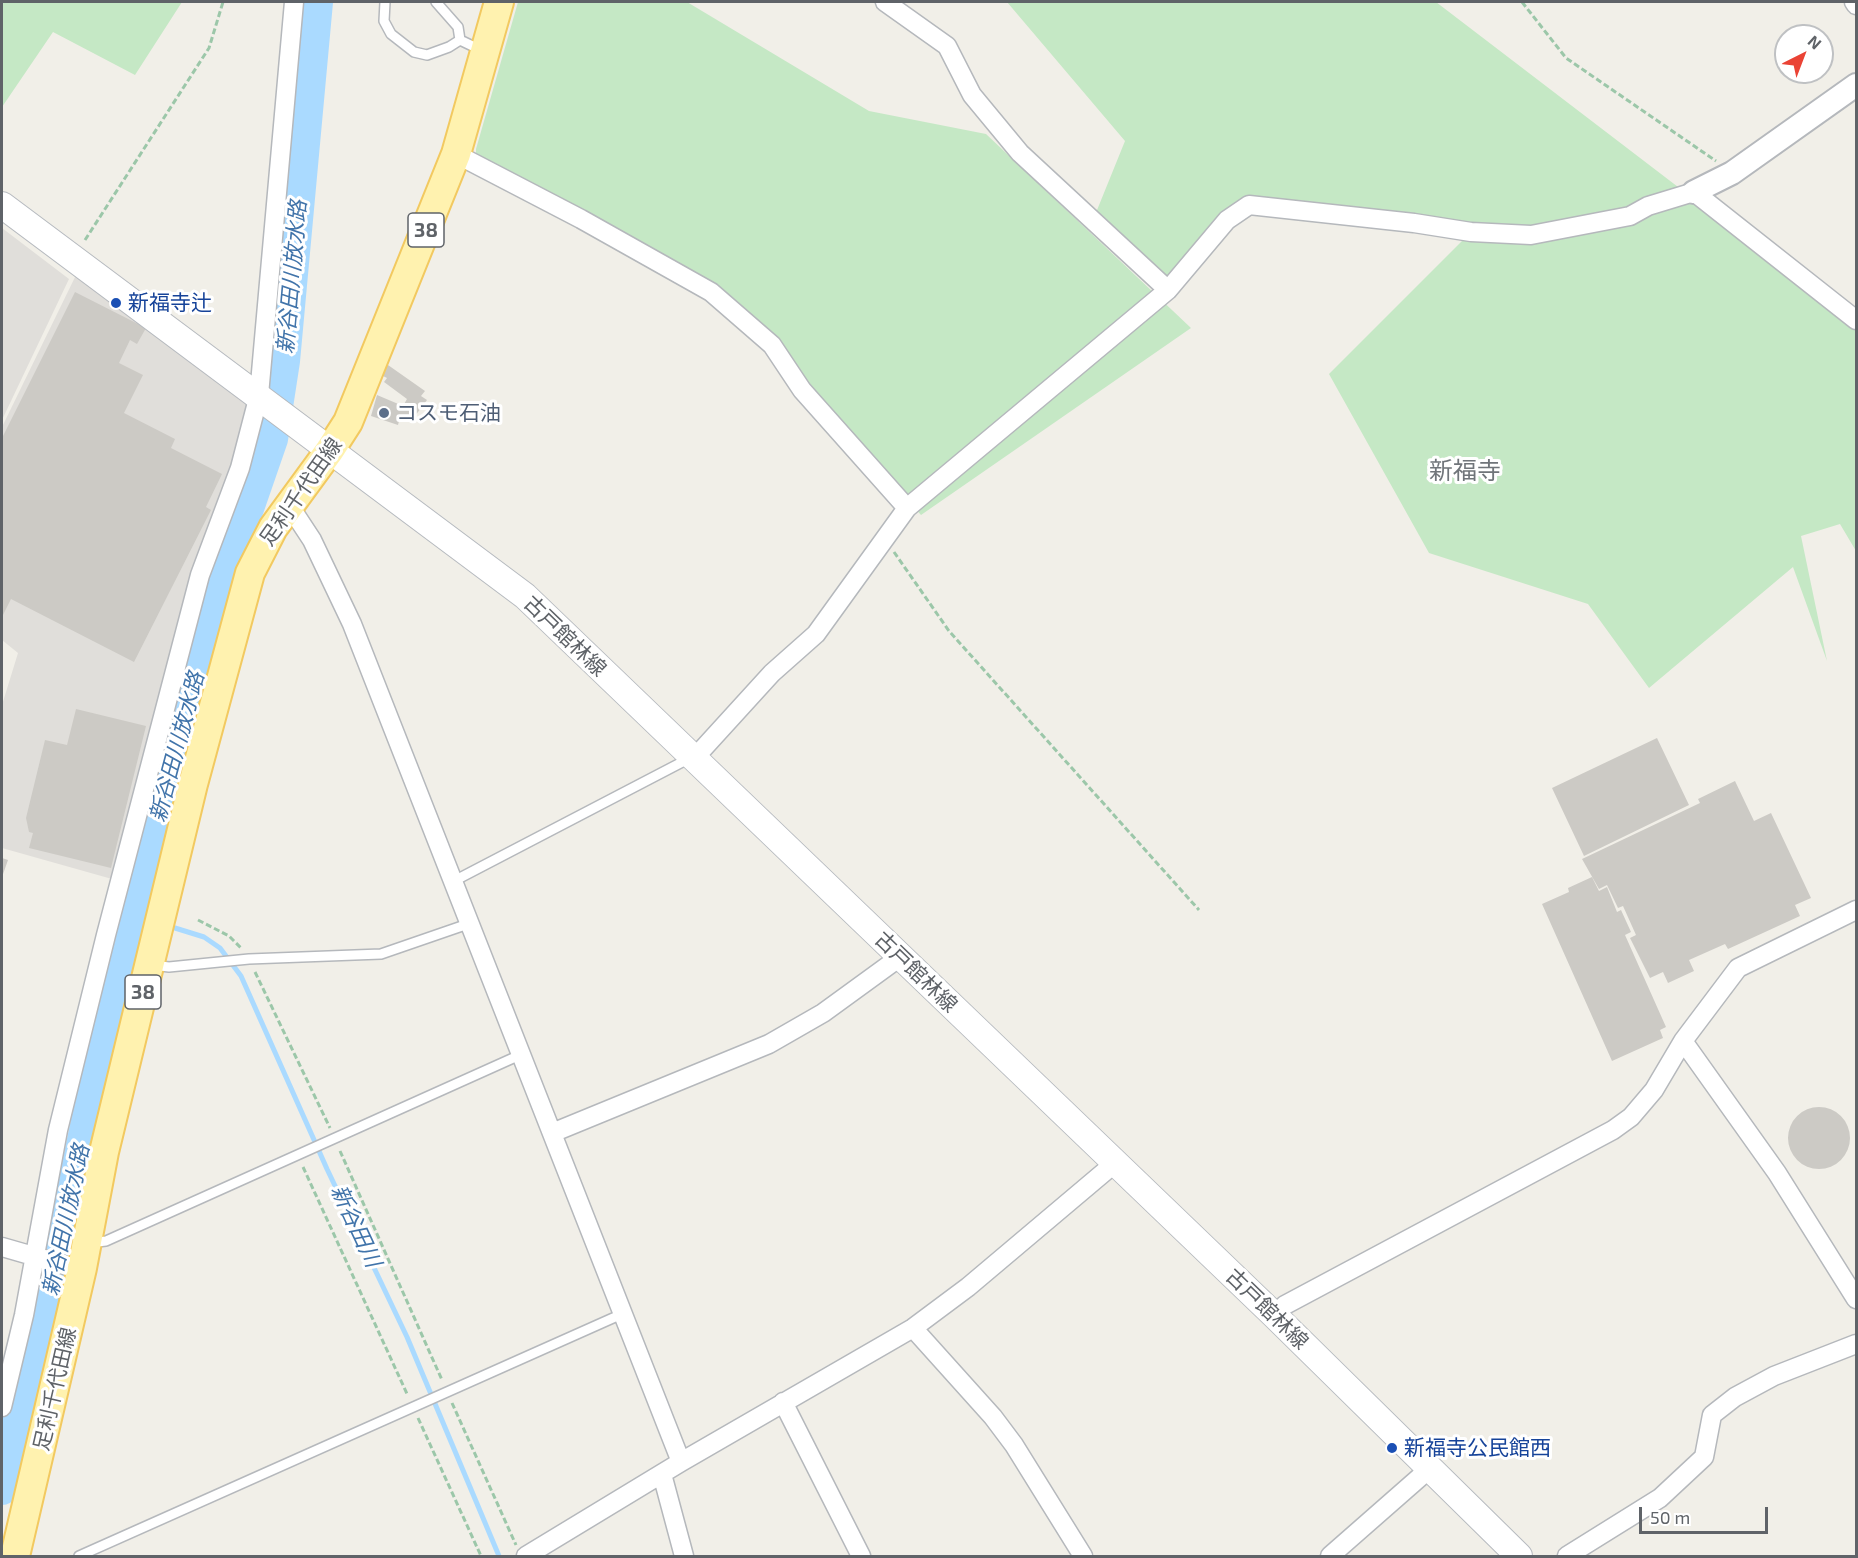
<!DOCTYPE html>
<html>
<head>
<meta charset="utf-8">
<style>
	body { margin:0 }
	#map { position:relative; width:1858px; height:1558px; overflow:hidden; background:#f1efe8; font-family:"Exo 2",sans-serif }
	canvas { display:block }
	.frame { position:absolute; inset:0; border:3px solid #5f6368; pointer-events:none }
	.north { position:absolute; left:1774px; top:24px; width:60px; height:60px; box-sizing:border-box; background:#fff; border:2px solid #bfc1c3; border-radius:50%; rotate:42deg; font-size:16px; font-weight:700; line-height:24px; text-align:center; color:#5f6368 }
	.north::after { content:''; display:block; margin:auto; width:21px; height:27px; background:#ea4335; clip-path:polygon(50% 0,100% 100%,50% 72%,0 100%) }
	.scale { position:absolute; left:1639px; top:1507px; width:129px; height:27px; box-sizing:border-box; border:3px solid #5f6368; border-top:0; padding-left:8px; font-size:18px; line-height:21px; white-space:nowrap; color:#5f6368; -webkit-text-stroke:4px #fff; paint-order:stroke }
</style>
</head>
<body>
<div id="map">
<canvas width="1858" height="1558"></canvas>
<div class="frame"></div>
<div class="north">N</div>
<div class="scale">50 m</div>
</div>
<script>
const c = document.querySelector('canvas').getContext('2d');
c.lineJoin = 'round';
function fillPath(path, color) { c.fillStyle = color; c.fill(path, 'evenodd'); }
const poly = rows => new Path2D(rows.map(r => 'M' + r).join(''));
function stroke(path, color, width, dash) { c.strokeStyle = color; c.lineWidth = width; c.lineCap = dash ? 'butt' : 'round'; c.setLineDash(dash || []); c.stroke(path); }
function write(font, color, halo, rows, align = 'center') {
  c.font = font + ' "Exo 2","Noto Sans JP",sans-serif'; c.lineWidth = 6; c.setLineDash([]); c.textBaseline = 'middle'; c.strokeStyle = halo; c.fillStyle = color; for (const [text, x, y, turn = 0] of rows) {
    c.save(); c.translate(x, y); c.rotate((+turn || 0) * Math.PI / 180); c.textAlign = isNaN(turn) ? turn : align; if (halo) c.strokeText(text, 0, 0); c.fillText(text, 0, 0); c.restore();
  }
}
fillPath(poly([
	[2,228,69,279,2,420],
	[77,273,250,405,112,879,2,848,2,705,18,653,2,640,2,427]
]), '#e0deda');
fillPath(poly([
	[2,2,182,2,135,75,53,32,2,107],
	[518,2,687,2,869,111,986,134,1191,328,921,515,782,359,696,283,476,164,476,149],
	[1007,2,1436,2,1856,323,1856,551,1840,524,1801,536,1827,661,1793,567,1649,688,1588,604,1429,553,1329,374,1470,233,1249,205,1168,290,1093,220,1125,141]
]), '#c5e8c5');
stroke(poly([
	[175,928,204,937,220,948,241,976,327,1169,407,1337,499,1556]
]), '#aadaff', 5);
stroke(poly([
	[2,1489,61,1248,116,979,217,598,272,439,284,361,317,2]
]), '#aadaff', 32);
fillPath(poly([
	[75,292,146,328,137,344,130,340,119,363,143,375,124,413,175,439,171,448,222,474,206,507,211,510,134,662,11,599,2,617,2,438],
	[388,365,425,391,421,396,427,400,415,416,411,415,407,422,399,421,398,425,371,416,377,395,403,406,407,399,384,382,387,378,381,375],
	[76,709,146,726,111,868,29,848,33,833,29,832,26,818,45,740,67,745],
	[1657,738,1689,805,1584,856,1552,788],
	[1735,781,1754,821,1771,813,1811,898,1795,905,1800,916,1728,949,1725,944,1689,960,1694,971,1668,983,1663,972,1650,978,1630,938,1636,935,1623,906,1618,908,1607,885,1599,889,1582,859,1700,803,1698,799],
	[2,858,8,860,2,877],
	[1592,877,1599,891,1607,887,1617,912,1621,910,1631,932,1625,935,1666,1027,1660,1030,1663,1038,1612,1061,1542,904,1569,892,1568,888],
	'1788 1138a31 31 0 1 1 62 0a31 31 0 1 1-62 0Z'
]), '#cccac5');
const service = poly([
	[385,2,384,21,391,34,414,52,427,55,449,47,460,40],
	[436,2,458,27,460,40],
	[460,40,483,51],
	[452,882,690,758],
	[152,965,169,967,249,959,381,954,468,924],
	[89,1243,106,1241,520,1055],
	[79,1556,622,1314]
]);
const minor = poly([
	[885,2,947,46,972,95,1020,153,1168,290],
	[1854,2,1856,5],
	[456,154,581,219,711,292,772,345,802,390,907,508],
	[289,505,312,540,352,624,681,1462],
	[690,758,700,752,772,673,816,634,907,508,1168,290,1227,220,1249,205,1414,223,1471,232,1531,235,1630,216,1648,206,1694,192,1856,320],
	[1683,1041,1777,1173,1856,1299],
	[552,1133,769,1044,823,1013,900,957],
	[2,1247,68,1266,82,1268],
	[1274,1315,1285,1305,1613,1130,1631,1117,1654,1090,1683,1041,1738,968,1856,910],
	[913,1328,993,1417,1014,1445,1083,1556],
	[783,1402,861,1556],
	[2,1407,24,1315,58,1130,106,935,200,575,240,468,259,395,294,2],
	[662,1474,684,1556],
	[526,1556,681,1462,913,1328,968,1287,1115,1163],
	[1330,1556,1428,1470],
	[1567,1556,1660,1498,1704,1457,1712,1415,1735,1397,1774,1376,1856,1344]
]);
const tertiary = poly([
	[1694,192,1732,173,1856,85]
]);
const secondary = poly([
	[2,205,525,596,1274,1315,1519,1556]
]);
const primary = poly([
	[15,1556,82,1268,104,1152,193,784,250,573,273,528,330,450,348,422,456,154,499,2]
]);
stroke(service, '#b5b8bc', 12);
stroke(minor, '#b5b8bc', 21);
stroke(tertiary, '#b5b8bc', 26);
stroke(secondary, '#b6babf', 28);
stroke(primary, '#f2c960', 32);
stroke(poly([
	[1522,2,1566,58,1716,161],
	[85,240,209,48,223,2],
	[894,552,949,631,1199,910],
	[198,920,229,936,241,948],
	[255,972,330,1128],
	[340,1151,442,1380],
	[303,1167,408,1396],
	[452,1403,516,1545],
	[418,1418,481,1556]
]), '#9cc7a9', 3, [6, 3]);
stroke(service, '#fff', 9);
stroke(minor, '#fff', 18);
stroke(tertiary, '#fff', 22);
stroke(secondary, '#fff', 26);
stroke(primary, '#fff2af', 28);
for (const [x, y, r, color] of [
	[116,303,6,"#1a4fb4"],
	[384,413,6,"#5c6f8a"],
	[1392,1448,6,"#1a4fb4"]
]) { const dot = new Path2D(); dot.arc(x, y, r, 0, 2 * Math.PI); c.fillStyle = color; c.fill(dot); stroke(dot, '#fff', 2); }
for (const [x, y, w] of [
	[426,230,36],
	[143,992,36]
]) { const box = new Path2D(); box.roundRect(x - w / 2, y - 17, w, 34, 4.5); c.fillStyle = '#fff'; c.fill(box); stroke(box, '#5f6368', 1.5); }
write('bold 20px', '#5f6368', null, [
	["38",426,230],
	["38",143,992]
]);
write('21px', '#164399', '#fff', [
	["新福寺辻",128,303],
	["新福寺公民館西",1404,1448]
], 'left');
write('21px', '#4e5e75', '#fff', [
	["コスモ石油",396,413]
], 'left');
write('21px', '#5f6368', '#fff', [
	["足利千代田線",301,492,-55],
	["古戸館林線",565,636,44],
	["古戸館林線",916,972,44],
	["古戸館林線",1267,1309,44],
	["足利千代田線",55,1389,-77]
]);
write('italic 22px', '#4174aa', '#fff', [
	["新谷田川放水路",292,277,-85],
	["新谷田川放水路",177,747,-75],
	["新谷田川放水路",66,1220,-78],
	["新谷田川",356,1226,65]
]);
write('24px', '#70757a', '#fff', [
	["新福寺",1465,471]
]);
</script>
</body>
</html>
